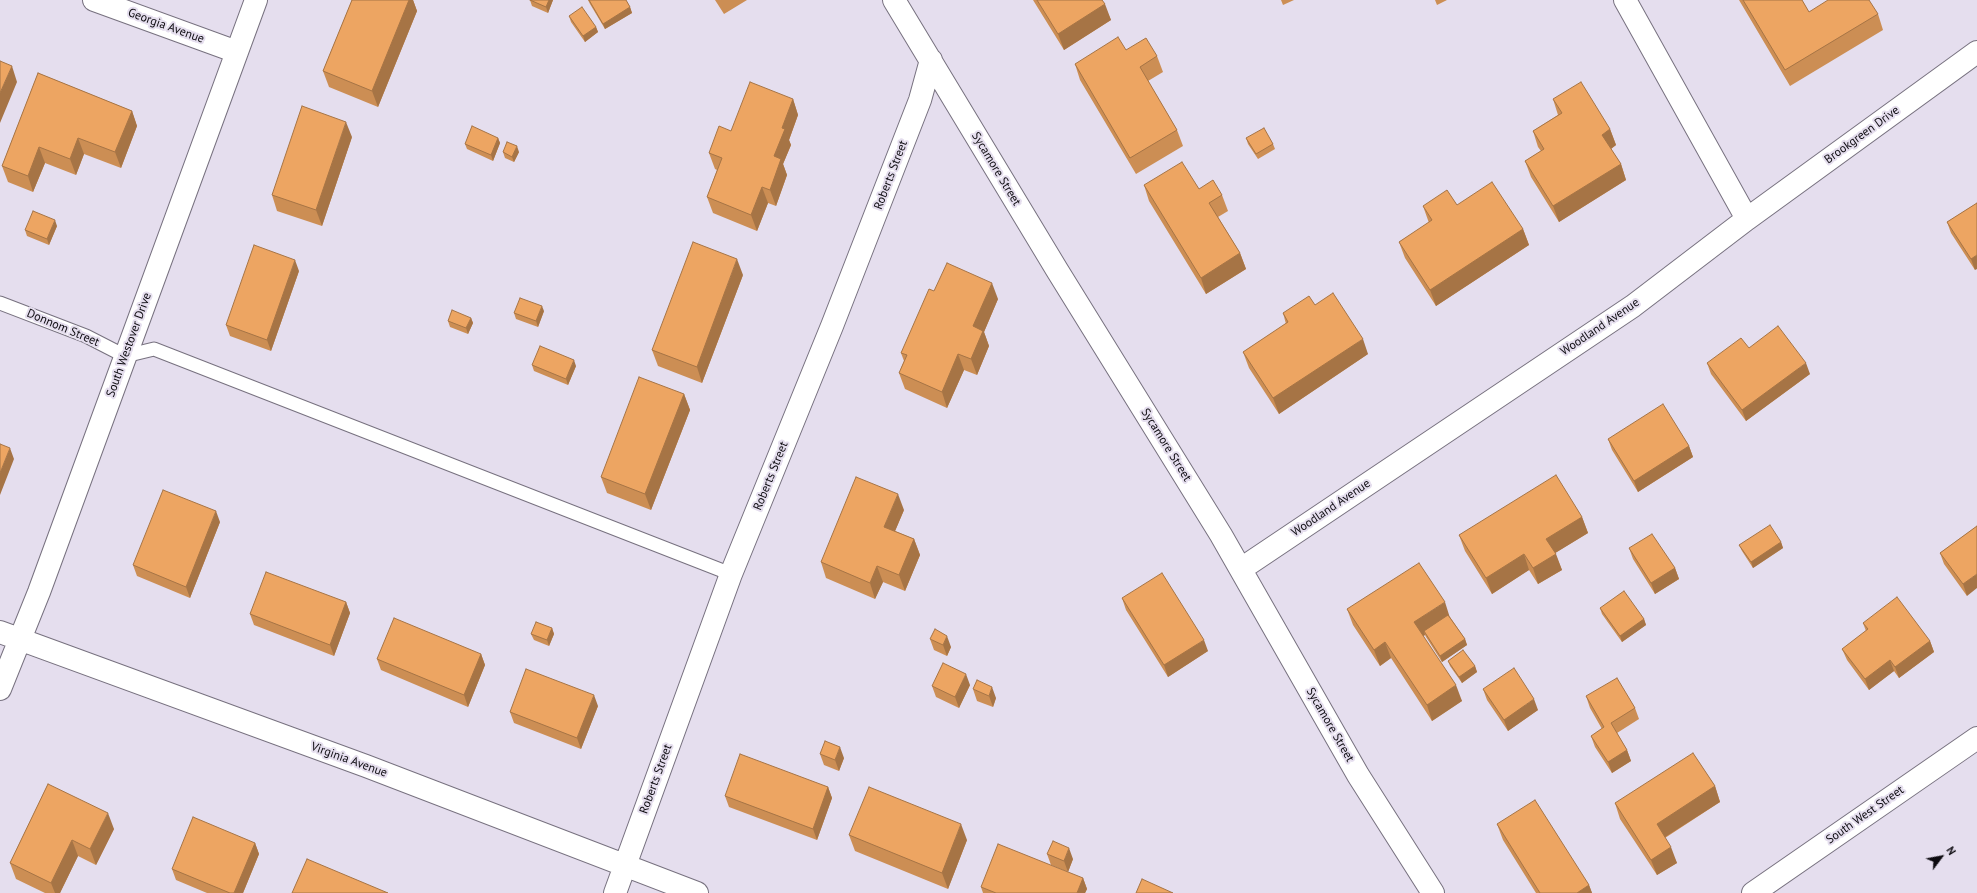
<!DOCTYPE html>
<html>
<head>
<meta charset="utf-8">
<style>
	body { margin:0 }
	#map { position:relative; width:1977px; height:893px; overflow:hidden; background:#e5deee; font-family:"PT Sans",sans-serif }
	canvas { display:block }
	.north { position:absolute; left:1921px; top:837px; width:40px; height:40px; -webkit-text-stroke:3px #e5deee; paint-order:stroke; rotate:58deg; font-size:11px; font-weight:700; line-height:16px; text-align:center; color:#0c0a0f }
	.north::after { content:''; display:block; margin:auto; width:14px; height:18px; background:#0c0a0f; clip-path:polygon(50% 0,100% 100%,50% 72%,0 100%) }
</style>
</head>
<body>
<div id="map">
<canvas width="1977" height="893"></canvas>
<div class="north">N</div>
</div>
<script>
const c = document.querySelector('canvas').getContext('2d');
c.lineJoin = 'round';
const poly = rows => new Path2D(rows.map(r => 'M' + r).join(''));
function stroke(path, color, width, dash) { c.strokeStyle = color; c.lineWidth = width; c.lineCap = dash ? 'butt' : 'round'; c.setLineDash(dash || []); c.stroke(path); }
function fillPath(path, color) { c.fillStyle = color; c.fill(path, 'evenodd'); }
function write(font, color, halo, rows, align = 'center') {
  c.font = font + ' "PT Sans",sans-serif'; c.lineWidth = 4; c.setLineDash([]); c.textBaseline = 'middle'; c.strokeStyle = halo; c.fillStyle = color; for (const [text, x, y, turn = 0] of rows) {
    c.save(); c.translate(x, y); c.rotate((+turn || 0) * Math.PI / 180); c.textAlign = isNaN(turn) ? turn : align; if (halo) c.strokeText(text, 0, 0); c.fillText(text, 0, 0); c.restore();
  }
}
const lane = poly([
	[0,303,86,336,125,356,154,349,731,574]
]);
const street = poly([
	[94,0,237,52],
	[894,0,1057,270,1221,535,1358,775,1433,893],
	[1625,0,1747,219],
	[1241,569,1633,306,1747,219,1977,52],
	[0,632,366,766,697,893],
	[0,689,39,592,256,0],
	[615,893,731,574,832,326,920,100,931,60],
	[1753,893,1977,738]
]);
stroke(lane, '#77717f', 15);
stroke(street, '#77717f', 24);
stroke(lane, '#fff', 13);
stroke(street, '#fff', 22);
fillPath(poly([
	[352,0,413,0,417,11,378,107,329,87,323,71],
	[530,0,553,0,548,13,532,6],
	[588,0,626,0,630,7,632,13,605,29,590,4],
	[715,0,747,0,724,14],
	[1033,0,1102,0,1111,20,1064,50],
	[1281,0,1294,0,1283,5],
	[1435,0,1447,0,1437,5],
	[1739,0,1802,0,1809,12,1878,14,1883,30,1790,86],
	[569,16,596,27,598,32,585,42,571,22],
	[1126,50,1157,56,1163,72,1148,81,1177,130,1183,146,1136,174,1080,80,1075,64],
	[38,73,132,111,137,126,121,168,84,154,76,175,45,163,33,192,8,182,2,166],
	[793,99,798,115,789,140,791,145,783,164,787,175,776,206,768,203,757,231,713,213,707,197,717,170,715,169,709,153,731,131],
	[1553,99,1610,129,1616,145,1611,149,1621,164,1626,180,1559,222,1531,177,1525,161,1541,151,1538,147,1533,131,1558,115],
	[352,137,322,226,277,211,272,195],
	[498,138,500,143,493,161,467,149,465,144],
	[1246,138,1273,144,1275,149,1258,159,1248,144],
	[503,152,519,152,514,162,505,158],
	[1144,185,1199,189,1222,195,1228,211,1218,217,1240,253,1246,269,1206,294,1149,201],
	[1977,203,1975,270,1951,233,1947,222],
	[1457,205,1523,229,1529,245,1436,306,1405,258,1399,242,1429,223,1423,206],
	[57,226,49,245,27,236,25,230],
	[299,271,271,351,230,336,226,325],
	[743,275,702,383,658,366,652,350],
	[934,291,998,299,984,332,989,346,977,375,964,370,947,408,905,389,899,373,904,361,901,353],
	[1315,305,1368,354,1279,414,1249,368,1243,352,1286,324,1283,313],
	[544,311,538,327,516,319,514,313],
	[471,318,473,323,468,334,450,327,448,321],
	[1749,348,1810,374,1746,421,1711,374,1707,363],
	[532,365,576,366,568,385,534,371],
	[684,394,690,410,651,510,607,493,601,477],
	[1608,439,1689,446,1693,457,1638,492,1612,450],
	[904,510,895,531,914,539,920,555,905,591,883,582,875,599,826,578,821,562],
	[1582,517,1588,533,1555,553,1562,570,1538,584,1529,570,1492,594,1465,551,1459,535],
	[220,522,190,598,137,576,133,565],
	[1977,526,1967,596,1944,564,1940,553],
	[1781,542,1783,548,1753,568,1742,551,1739,545],
	[1629,548,1675,568,1679,579,1655,594,1633,559],
	[1122,598,1208,651,1168,677,1126,610],
	[346,602,350,613,334,656,254,625,250,614],
	[1600,608,1644,619,1646,625,1622,642,1602,614],
	[1347,609,1450,617,1465,639,1467,645,1442,662,1426,637,1425,635,1423,636,1462,701,1432,721,1391,658,1380,666,1353,625],
	[1863,623,1930,641,1934,652,1899,678,1894,671,1869,690,1847,660,1842,649,1866,631],
	[552,628,554,634,549,646,534,640,531,634],
	[930,639,951,647,947,656,934,650],
	[481,654,485,665,468,707,381,670,377,659],
	[1448,661,1475,666,1477,672,1462,683,1450,666],
	[970,685,959,708,936,697,932,686],
	[973,689,996,698,993,707,977,701],
	[1483,689,1538,710,1508,731,1487,700],
	[1586,696,1635,708,1639,719,1617,733,1627,750,1631,761,1612,773,1595,747,1591,736,1602,729,1590,708],
	[598,706,581,749,514,723,510,712],
	[820,754,844,758,839,771,824,765],
	[48,784,114,829,96,865,78,856,60,893,45,893,16,879,10,863],
	[1715,786,1720,802,1665,838,1677,863,1657,875,1620,819,1615,803],
	[828,787,832,798,817,840,729,807,725,796],
	[1497,824,1589,885,1592,893,1536,893,1503,840],
	[849,835,967,840,948,889,855,851],
	[255,843,259,854,243,893,207,893,176,880,172,869],
	[1047,854,1073,859,1068,872,1051,865],
	[1083,878,1087,889,1085,893,983,893,981,887]
]), '#cc8e54');
fillPath(poly([
	[409,0,413,0,417,11,378,107,372,91],
	[549,0,553,0,548,13,546,7],
	[1105,4,1111,20,1064,50,1058,34],
	[630,7,632,13,605,29,603,24],
	[596,27,598,32,585,42,583,36],
	[12,66,17,82,0,123,0,93],
	[793,99,798,115,789,140,791,145,783,164,787,175,776,206,770,190,774,156,782,128],
	[132,111,137,126,121,168,115,152],
	[346,122,352,137,322,226,316,210],
	[1610,129,1616,145,1608,151,1602,135],
	[78,138,84,154,76,175,70,159],
	[498,138,500,143,493,161,491,155],
	[517,146,519,152,514,162,512,157],
	[39,147,45,163,33,192,28,176],
	[1621,164,1626,180,1559,222,1553,206],
	[762,187,768,203,757,231,751,215],
	[55,220,57,226,49,245,47,239],
	[1523,229,1529,245,1436,306,1430,290],
	[1240,253,1246,269,1206,294,1201,278],
	[1977,255,1977,269,1975,270,1971,259],
	[737,259,743,275,702,383,697,367],
	[295,260,299,271,271,351,267,340],
	[992,283,998,299,984,332,989,346,977,375,971,359,973,326],
	[542,306,544,311,538,327,536,321],
	[471,318,473,323,468,334,466,328],
	[1363,339,1368,354,1279,414,1273,398],
	[958,354,964,370,947,408,942,392],
	[574,360,576,366,568,385,566,379],
	[1806,363,1810,374,1746,421,1742,410],
	[684,394,690,410,651,510,645,494],
	[1689,446,1693,457,1638,492,1634,481],
	[10,448,14,459,0,495,0,473],
	[898,494,904,510,890,543,884,527],
	[216,511,220,522,190,598,186,587],
	[1582,517,1588,533,1552,555,1546,539],
	[914,539,920,555,905,591,899,575],
	[1781,542,1783,548,1753,568,1751,562],
	[1524,554,1529,570,1492,594,1486,578],
	[1556,554,1562,570,1538,584,1533,568],
	[877,566,883,582,875,599,870,583],
	[1675,568,1679,579,1655,594,1651,583],
	[1977,574,1977,588,1967,596,1963,584],
	[346,602,350,613,334,656,330,645],
	[1445,602,1450,618,1424,631,1425,635,1420,638,1414,622],
	[1644,619,1646,625,1622,642,1620,636],
	[552,628,554,634,549,646,547,640],
	[947,636,951,647,947,656,943,645],
	[1465,639,1467,645,1442,662,1440,656],
	[1204,640,1208,651,1168,677,1164,665],
	[1930,641,1934,652,1899,678,1895,667],
	[1385,642,1391,658,1380,666,1374,650],
	[481,654,485,665,468,707,464,695],
	[1890,660,1894,671,1869,690,1865,679],
	[1475,666,1477,672,1462,683,1459,677],
	[966,674,970,685,959,708,955,697],
	[1456,685,1462,701,1432,721,1427,705],
	[992,687,996,698,993,707,989,696],
	[594,695,598,706,581,749,577,738],
	[1534,699,1538,710,1508,731,1504,720],
	[840,747,844,758,839,771,835,760],
	[1627,750,1631,761,1612,773,1608,762],
	[1715,786,1720,802,1662,839,1657,824],
	[828,787,832,798,817,840,813,829],
	[108,813,114,829,96,865,90,849],
	[961,824,967,840,948,889,942,873],
	[72,840,78,856,60,893,55,893,51,883],
	[255,843,259,854,243,893,234,893],
	[1671,847,1677,863,1657,875,1651,860],
	[1069,848,1073,859,1068,872,1064,861],
	[1083,878,1087,889,1085,893,1077,893],
	[1589,885,1592,893,1577,893]
]), '#a67445');
const building = poly([
	[352,0,409,0,372,91,323,71,352,0],
	[530,0,549,0,546,7,530,0],
	[589,0,626,0,630,7,603,24,589,0],
	[1037,0,1102,0,1105,4,1058,34,1037,0],
	[1743,0,1802,0,1809,12,1828,0,1869,0,1878,14,1785,70,1743,0],
	[582,7,596,27,583,36,569,16,582,7],
	[1118,37,1126,50,1146,38,1157,56,1140,67,1177,130,1130,158,1075,64,1118,37],
	[0,61,12,66,0,93,0,61],
	[38,73,132,111,115,152,78,138,70,159,39,147,28,176,2,166,38,73],
	[750,82,793,99,782,128,785,129,774,156,781,159,770,190,762,187,751,215,707,197,722,158,709,153,719,126,731,131,750,82],
	[1581,82,1610,129,1602,135,1621,164,1553,206,1525,161,1544,149,1533,131,1562,113,1553,99,1581,82],
	[302,106,346,122,316,210,272,195,302,106],
	[472,126,498,138,491,155,465,144,472,126],
	[1264,128,1273,144,1256,154,1246,138,1264,128],
	[507,142,517,146,512,157,503,152,507,142],
	[1182,162,1199,189,1213,180,1222,195,1209,203,1240,253,1201,278,1144,185,1182,162],
	[1492,182,1523,229,1430,290,1399,242,1432,220,1423,206,1447,190,1457,205,1492,182],
	[1977,203,1977,255,1971,259,1947,222,1977,203],
	[33,211,55,220,47,239,25,230,33,211],
	[693,242,737,259,697,367,652,350,693,242],
	[254,245,295,260,267,340,226,325,254,245],
	[947,263,992,283,973,326,983,331,971,359,958,354,942,392,899,373,907,355,901,353,929,289,934,291,947,263],
	[1333,293,1363,339,1273,398,1243,352,1288,322,1283,313,1309,296,1315,305,1333,293],
	[520,298,542,306,536,321,514,313,520,298],
	[452,310,471,318,466,328,448,321,452,310],
	[1778,326,1806,363,1742,410,1707,363,1741,338,1749,348,1778,326],
	[540,346,574,360,566,379,532,365,540,346],
	[639,377,684,394,645,494,601,477,639,377],
	[1663,404,1689,446,1634,481,1608,439,1663,404],
	[0,444,10,448,0,473,0,444],
	[1556,475,1582,517,1546,539,1556,554,1533,568,1524,554,1486,578,1459,535,1556,475],
	[856,477,898,494,884,527,914,539,899,575,877,566,870,583,821,562,856,477],
	[163,490,216,511,186,587,133,565,163,490],
	[1770,525,1781,542,1751,562,1739,545,1770,525],
	[1977,526,1977,574,1963,584,1940,553,1977,526],
	[1652,534,1675,568,1651,583,1629,548,1652,534],
	[1419,563,1445,602,1414,622,1456,685,1427,705,1385,642,1374,650,1347,609,1419,563],
	[266,572,346,602,330,645,250,614,266,572],
	[1162,573,1204,640,1164,665,1122,598,1162,573],
	[1624,591,1644,619,1620,636,1600,608,1624,591],
	[1897,597,1930,641,1895,667,1890,660,1865,679,1842,649,1868,629,1863,623,1897,597],
	[1448,615,1465,639,1440,656,1424,631,1448,615],
	[394,618,481,654,464,695,377,659,394,618],
	[536,622,552,628,547,640,531,634,536,622],
	[935,629,947,636,943,645,930,639,935,629],
	[1463,650,1475,666,1459,677,1448,661,1463,650],
	[943,663,966,674,955,697,932,686,943,663],
	[1514,668,1534,699,1504,720,1483,689,1514,668],
	[526,669,594,695,577,738,510,712,526,669],
	[1617,678,1635,708,1611,723,1627,750,1608,762,1591,736,1604,727,1586,696,1617,678],
	[977,680,992,687,989,696,973,689,977,680],
	[825,741,840,747,835,760,820,754,825,741],
	[1693,753,1715,786,1657,824,1671,847,1651,860,1615,803,1693,753],
	[740,754,828,787,813,829,725,796,740,754],
	[48,784,108,813,90,849,72,840,51,883,10,863,48,784],
	[869,787,961,824,942,873,849,835,869,787],
	[1535,800,1589,885,1577,893,1540,893,1497,824,1535,800],
	[193,817,255,843,234,893,230,893,172,869,193,817],
	[1053,841,1069,848,1064,861,1047,854,1053,841],
	[998,844,1083,878,1077,893,996,893,981,887,998,844],
	[307,859,388,893,292,893,307,859],
	[1142,879,1173,893,1136,893,1142,879]
]);
fillPath(building, '#eda562');
stroke(building, '#a67445', 1);
write('12px', '#0c0a0f', '#e5deee', [
	["Georgia Avenue",166,26,20],
	["Brookgreen Drive",1862,135,-36],
	["Sycamore Street",996,169,59],
	["Roberts Street",891,175,-69],
	["Woodland Avenue",1600,327,-34],
	["Donnom Street",63,328,23],
	["South Westover Drive",129,345,-70],
	["Sycamore Street",1166,445,58],
	["Roberts Street",771,476,-68],
	["Woodland Avenue",1331,508,-34],
	["Sycamore Street",1330,725,60],
	["Virginia Avenue",349,760,20],
	["Roberts Street",656,779,-70],
	["South West Street",1865,815,-35]
]);
</script>
</body>
</html>
